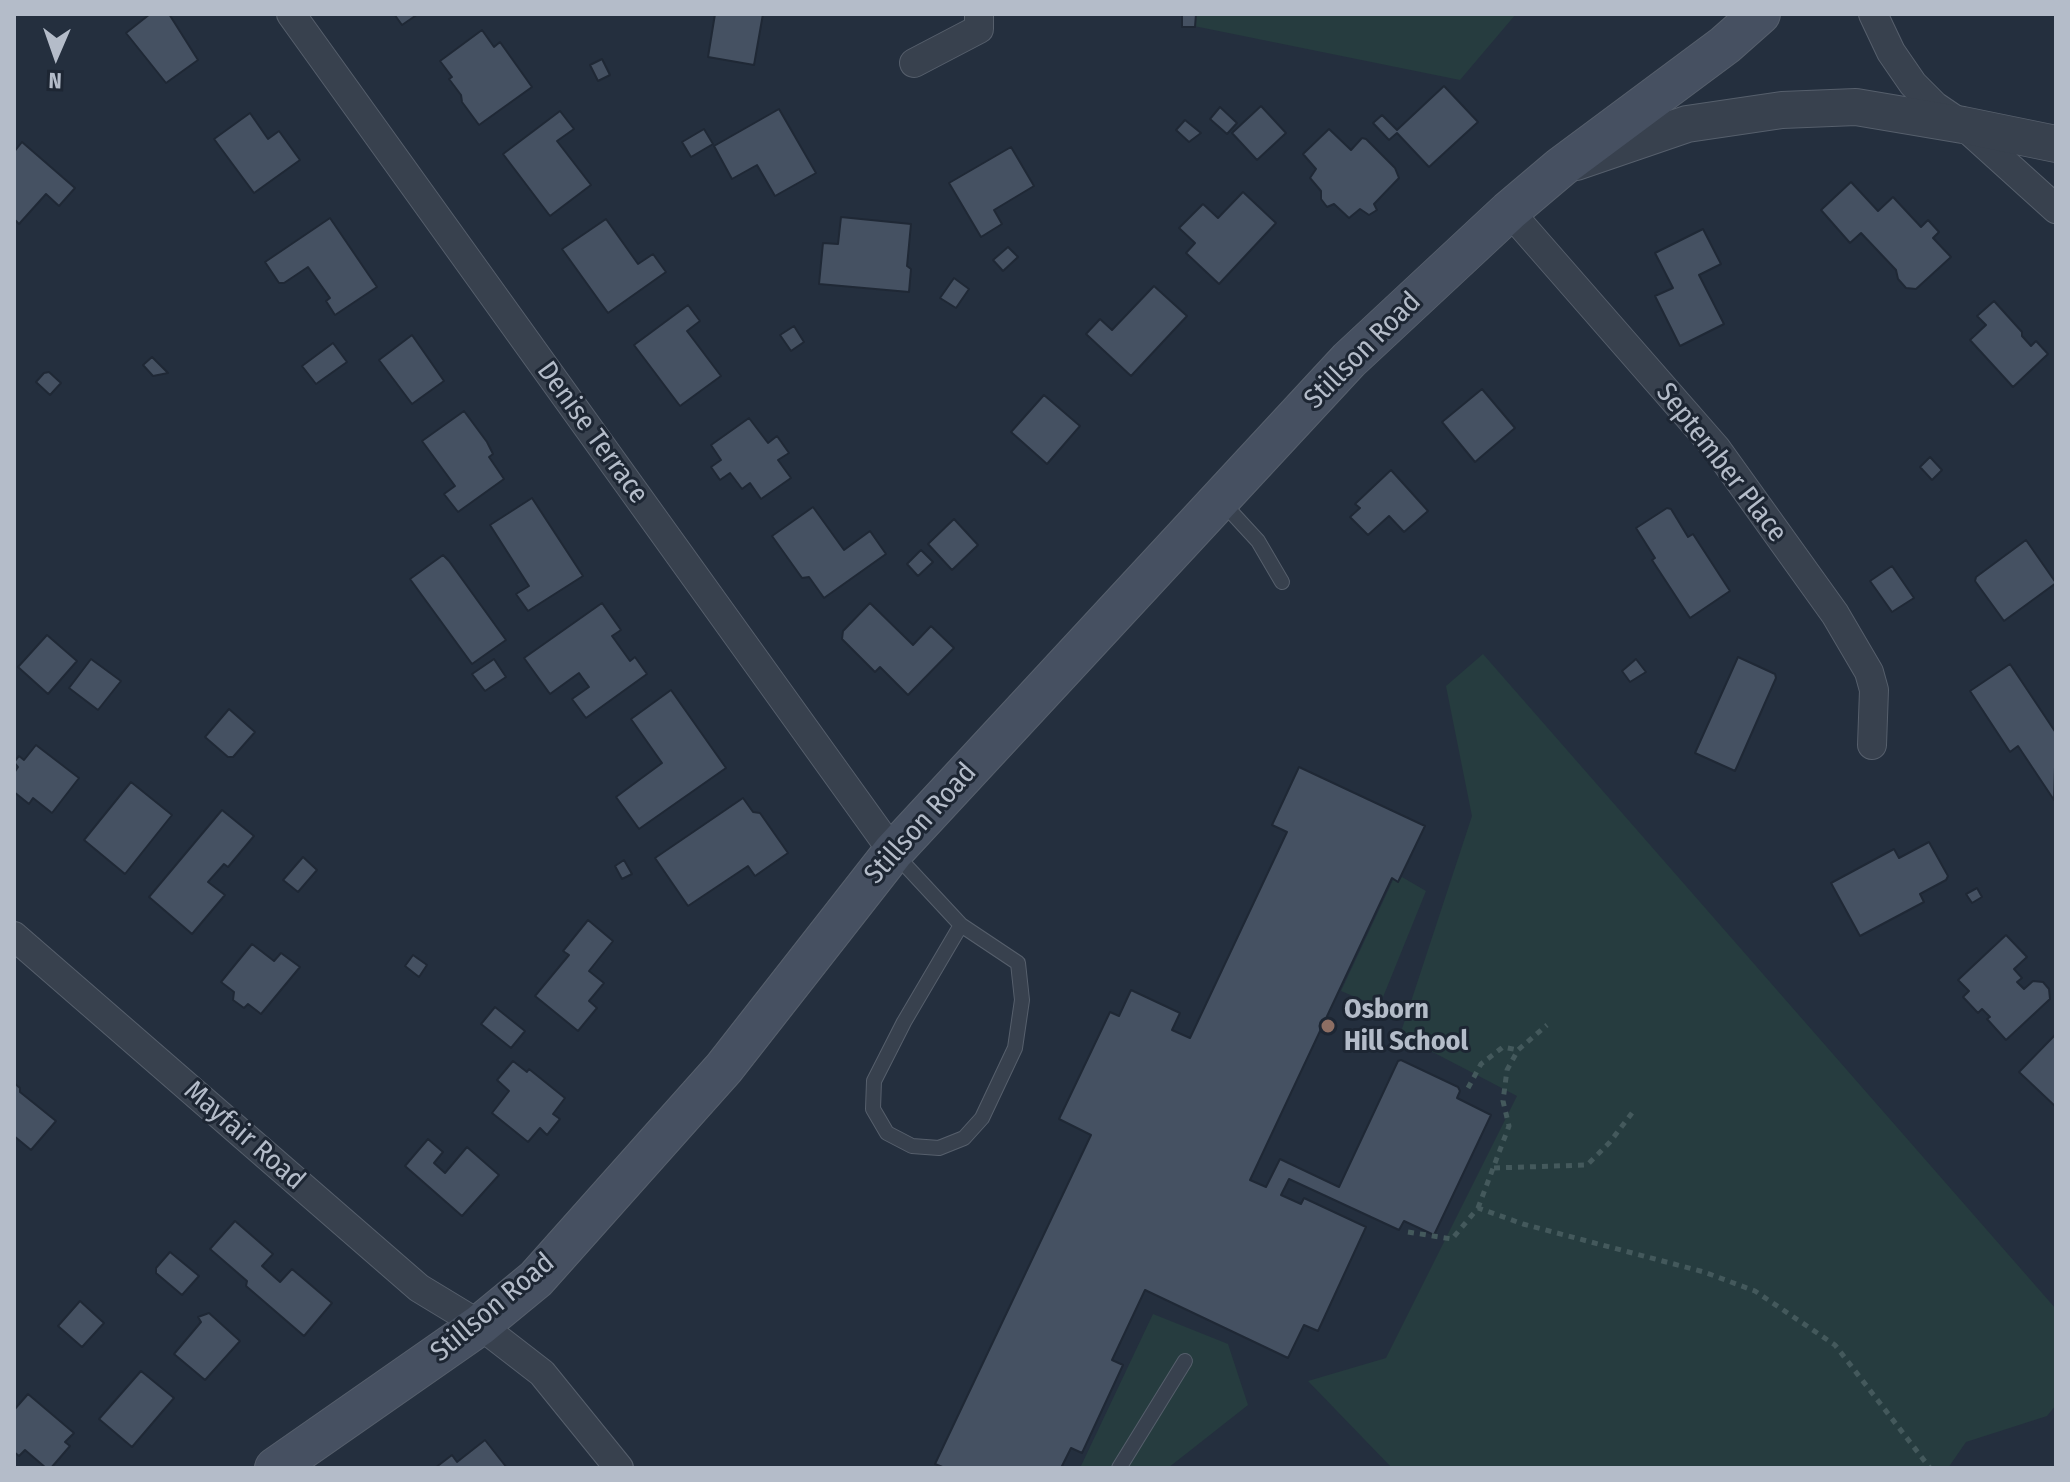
<!DOCTYPE html>
<html>
<head>
<meta charset="utf-8">
<style>
	body { margin:0 }
	#map { position:relative; width:2070px; height:1482px; overflow:hidden; background:#242f3e; font-family:"Fira Sans Condensed",sans-serif }
	canvas { display:block }
	.frame { position:absolute; inset:0; border:16px solid #b4bcc9; pointer-events:none }
	.north { position:absolute; left:16px; top:16px; width:80px; height:80px; -webkit-text-stroke:6px #1d2633; paint-order:stroke; rotate:182deg; font-size:22px; font-weight:700; line-height:32px; text-align:center; color:#b4bcc9 }
	.north::after { content:''; display:block; margin:auto; width:28px; height:36px; background:#b4bcc9; clip-path:polygon(50% 0,100% 100%,50% 72%,0 100%) }
</style>
</head>
<body>
<div id="map">
<canvas width="2070" height="1482"></canvas>
<div class="frame"></div>
<div class="north">N</div>
</div>
<script>
const c = document.querySelector('canvas').getContext('2d');
c.lineJoin = 'round';
function fillPath(path, color) { c.fillStyle = color; c.fill(path, 'evenodd'); }
const poly = rows => new Path2D(rows.map(r => 'M' + r).join(''));
function stroke(path, color, width, dash) { c.strokeStyle = color; c.lineWidth = width; c.lineCap = dash ? 'butt' : 'round'; c.setLineDash(dash || []); c.stroke(path); }
function write(font, color, halo, rows, align = 'center') {
  c.font = font + ' "Fira Sans Condensed",sans-serif'; c.lineWidth = 6; c.setLineDash([]); c.textBaseline = 'middle'; c.strokeStyle = halo; c.fillStyle = color; for (const [text, x, y, turn = 0] of rows) {
    c.save(); c.translate(x, y); c.rotate((+turn || 0) * Math.PI / 180); c.textAlign = isNaN(turn) ? turn : align; if (halo) c.strokeText(text, 0, 0); c.fillText(text, 0, 0); c.restore();
  }
}
fillPath(poly([
	[1194,14,1516,14,1460,80,1194,26],
	[1483,654,2056,1309,2056,1405,2047,1416,1966,1442,1948,1468,1392,1468,1308,1381,1386,1358,1517,1096,1400,1035,1472,816,1446,686],
	[1402,877,1426,891,1379,1007,1341,991,1393,880,1398,882],
	[1153,1314,1228,1344,1248,1405,1168,1468,1080,1468]
]), '#263c3f');
const building = poly([
	[150,14,169,14,198,60,166,83,126,33,150,14],
	[394,14,418,14,402,25,394,14],
	[715,14,763,14,754,65,708,57,715,14],
	[1182,14,1196,14,1195,27,1182,27,1182,14],
	[482,30,494,47,500,42,532,87,479,125,462,102,461,95,449,79,452,77,440,61,482,30],
	[602,59,610,75,598,81,590,65,602,59],
	[1444,86,1478,122,1429,167,1397,133,1389,140,1373,123,1382,115,1397,130,1444,86],
	[1261,106,1286,133,1257,160,1232,133,1261,106],
	[1220,107,1237,123,1227,134,1210,119,1220,107],
	[779,109,816,173,775,196,757,165,732,179,714,146,779,109],
	[560,111,574,129,557,141,591,185,550,216,503,154,560,111],
	[250,113,268,139,279,131,300,160,254,193,214,139,250,113],
	[1185,120,1201,133,1189,142,1176,130,1185,120],
	[704,129,713,144,691,157,682,142,704,129],
	[1329,129,1351,150,1362,138,1366,139,1395,168,1399,178,1374,204,1377,210,1369,215,1360,209,1349,218,1334,204,1327,207,1321,199,1321,191,1310,178,1316,169,1303,154,1329,129],
	[22,142,75,188,59,206,46,194,19,224,14,219,14,152,22,142],
	[1011,147,1034,186,994,210,1002,224,981,237,949,183,1011,147],
	[1851,182,1878,211,1893,197,1921,227,1928,220,1939,232,1933,238,1951,257,1916,289,1906,288,1898,279,1896,270,1861,233,1850,243,1821,210,1851,182],
	[1243,192,1276,223,1219,284,1186,253,1195,243,1179,228,1203,204,1218,218,1243,192],
	[841,217,911,224,907,266,911,269,909,292,819,284,823,243,838,244,841,217],
	[330,218,377,287,335,315,326,301,330,298,308,267,284,283,279,283,265,262,330,218],
	[606,219,638,264,653,254,666,272,608,313,562,249,606,219],
	[1703,229,1721,264,1699,275,1724,324,1680,346,1655,296,1673,288,1655,253,1703,229],
	[1008,247,1018,257,1003,271,993,260,1008,247],
	[954,278,969,289,956,308,940,298,954,278],
	[1154,286,1187,316,1131,376,1086,334,1100,319,1112,330,1154,286],
	[1994,301,2022,332,2022,336,2031,346,2036,341,2048,354,2013,387,1970,340,1986,325,1977,316,1994,301],
	[688,305,700,321,687,331,721,376,680,406,634,345,688,305],
	[794,326,804,342,791,351,780,335,794,326],
	[412,335,444,381,412,404,379,360,412,335],
	[333,343,347,362,316,384,302,366,333,343],
	[152,357,168,373,153,376,143,365,152,357],
	[49,372,61,383,50,395,36,382,44,373,49,372],
	[1482,389,1515,428,1475,462,1442,422,1482,389],
	[1044,395,1080,426,1047,464,1011,432,1044,395],
	[464,411,487,442,493,454,489,457,504,479,458,512,444,494,455,486,422,441,464,411],
	[749,418,768,443,777,436,789,453,778,460,791,478,761,499,750,483,742,489,730,473,720,480,711,467,721,460,711,445,749,418],
	[1930,457,1942,470,1932,480,1920,467,1930,457],
	[1391,470,1428,511,1404,532,1389,516,1368,535,1350,517,1360,508,1355,504,1391,470],
	[532,498,583,576,528,611,516,594,529,586,490,525,532,498],
	[813,507,844,550,870,531,886,554,824,598,809,577,802,578,772,536,813,507],
	[1667,508,1671,509,1688,537,1693,534,1730,591,1690,618,1652,560,1655,558,1636,528,1667,508],
	[954,519,978,545,952,570,928,544,954,519],
	[2026,540,2056,583,2004,621,1975,581,1976,577,2026,540],
	[921,550,933,562,918,576,907,564,921,550],
	[443,555,449,561,506,640,472,664,410,579,443,555],
	[1892,566,1914,598,1892,612,1870,581,1892,566],
	[602,603,621,630,612,636,630,661,635,657,647,674,586,718,572,699,589,687,579,673,550,694,524,658,602,603],
	[870,603,913,645,931,626,954,648,908,695,880,667,875,672,842,639,843,631,870,603],
	[47,635,77,661,48,694,18,667,47,635],
	[1738,657,1775,674,1776,678,1735,771,1695,753,1738,657],
	[91,659,121,681,98,710,69,688,91,659],
	[494,659,506,677,485,691,472,674,494,659],
	[1636,659,1646,672,1630,682,1622,671,1636,659],
	[2010,664,2056,733,2054,800,2018,746,2010,752,1970,691,2010,664],
	[671,690,726,768,639,829,616,797,662,763,631,719,671,690],
	[229,709,255,732,233,757,228,757,205,737,229,709],
	[36,745,79,778,52,813,33,798,29,804,14,792,14,773,18,767,14,762,19,756,24,760,36,745],
	[1299,767,1425,826,1398,882,1392,878,1250,1180,1266,1187,1280,1159,1339,1187,1398,1061,1401,1060,1458,1087,1460,1091,1457,1098,1491,1115,1434,1235,1404,1221,1399,1230,1289,1179,1281,1195,1301,1204,1304,1198,1366,1227,1318,1331,1304,1325,1288,1358,1145,1290,1112,1360,1123,1365,1082,1453,1071,1448,1061,1468,945,1468,935,1464,1091,1135,1059,1119,1110,1012,1119,1016,1131,990,1180,1013,1172,1030,1190,1038,1287,832,1272,825,1299,767],
	[131,782,172,815,125,874,84,840,131,782],
	[743,798,753,812,760,813,788,853,755,876,748,866,688,906,655,858,743,798],
	[222,810,254,836,228,867,224,864,208,882,225,895,192,934,149,897,222,810],
	[1929,842,1948,876,1946,880,1920,894,1924,902,1860,936,1831,883,1894,849,1899,858,1929,842],
	[303,857,317,870,298,892,283,880,303,857],
	[624,860,632,874,622,879,615,866,624,860],
	[1977,888,1982,897,1972,903,1966,894,1977,888],
	[588,920,613,941,589,971,604,983,589,1001,597,1008,578,1031,535,996,569,955,563,951,588,920],
	[2006,935,2027,957,2014,969,2022,978,2017,982,2024,989,2033,981,2043,982,2049,989,2050,999,2006,1040,1987,1019,1990,1017,1982,1009,1978,1013,1963,997,1969,991,1958,980,2006,935],
	[252,944,274,961,281,953,300,967,261,1014,248,1004,244,1008,233,1000,234,992,221,982,252,944],
	[413,955,427,965,419,977,405,966,413,955],
	[495,1007,525,1031,511,1048,481,1024,495,1007],
	[2056,1034,2056,1107,2019,1072,2056,1034],
	[513,1061,527,1072,529,1069,565,1098,553,1114,560,1119,547,1135,540,1128,528,1142,492,1113,509,1091,497,1080,513,1061],
	[14,1083,20,1088,20,1092,56,1121,31,1150,14,1136,14,1083],
	[428,1139,443,1152,434,1163,445,1173,467,1147,499,1175,462,1216,405,1166,428,1139],
	[235,1221,273,1254,262,1266,280,1282,292,1269,332,1303,304,1336,246,1286,247,1281,210,1249,235,1221],
	[170,1252,199,1276,182,1295,156,1273,156,1268,170,1252],
	[80,1301,104,1323,82,1347,58,1326,80,1301],
	[209,1313,240,1341,205,1380,174,1354,201,1322,198,1317,209,1313],
	[141,1371,174,1398,132,1447,99,1419,141,1371],
	[28,1394,74,1433,65,1442,70,1446,51,1468,46,1468,25,1450,19,1456,14,1452,14,1410,28,1394],
	[485,1440,507,1468,435,1468,452,1455,457,1462,485,1440]
]);
fillPath(building, '#455162');
stroke(building, '#1f2835', 2);
const service = poly([
	[1223,503,1258,541,1282,582],
	[896,855,961,925,1018,963,1022,1000,1015,1048,982,1118,964,1138,939,1148,912,1146,887,1133,873,1109,874,1081,904,1022,961,925],
	[1119,1468,1185,1361]
]);
const minor = poly([
	[291,14,893,852],
	[1873,14,1891,52,1913,84,1935,106,1963,125,2056,209],
	[914,63,979,29,979,14],
	[1509,211,1716,448,1835,614,1869,672,1874,690,1872,745],
	[14,936,419,1288,480,1325,542,1373,619,1468]
]);
const tertiary = poly([
	[1576,162,1687,124,1782,110,1856,107,1963,125,2056,144]
]);
const secondary = poly([
	[275,1468,480,1325,536,1279,724,1068,893,852,1349,360,1509,211,1561,167,1725,45,1760,14]
]);
stroke(service, '#565f6c', 16);
stroke(minor, '#565f6c', 30);
stroke(tertiary, '#565f6c', 38);
stroke(secondary, '#565f6c', 42);
stroke(poly([
	[1468,1088,1481,1064,1503,1047,1518,1050],
	[1494,1168,1587,1165,1610,1142,1632,1113],
	[1478,1208,1509,1126,1503,1101,1507,1070,1518,1050,1547,1025],
	[1408,1232,1452,1239,1478,1208,1523,1224,1704,1272,1755,1291,1835,1345,1930,1468]
]), '#44595c', 5, [6, 6]);
stroke(service, '#38414e', 14);
stroke(minor, '#38414e', 28);
stroke(tertiary, '#38414e', 36);
stroke(secondary, '#465061', 40);
for (const [x, y, r, color] of [
	[1328,1026,8,"#8d6e63"]
]) { const dot = new Path2D(); dot.arc(x, y, r, 0, 2 * Math.PI); c.fillStyle = color; c.fill(dot); stroke(dot, '#1d2633', 3); }
write('28px', '#b4bcc9', '#1d2633', [
	["Stillson Road",1363,351,-45],
	["Denise Terrace",592,433,54],
	["September Place",1721,463,52],
	["Stillson Road",921,824,-48],
	["Mayfair Road",244,1136,41],
	["Stillson Road",493,1308,-40]
]);
write('bold 28px', '#b4bcc9', '#1d2633', [
	["Osborn",1344,1010],
	["Hill School",1344,1042]
], 'left');
</script>
</body>
</html>
